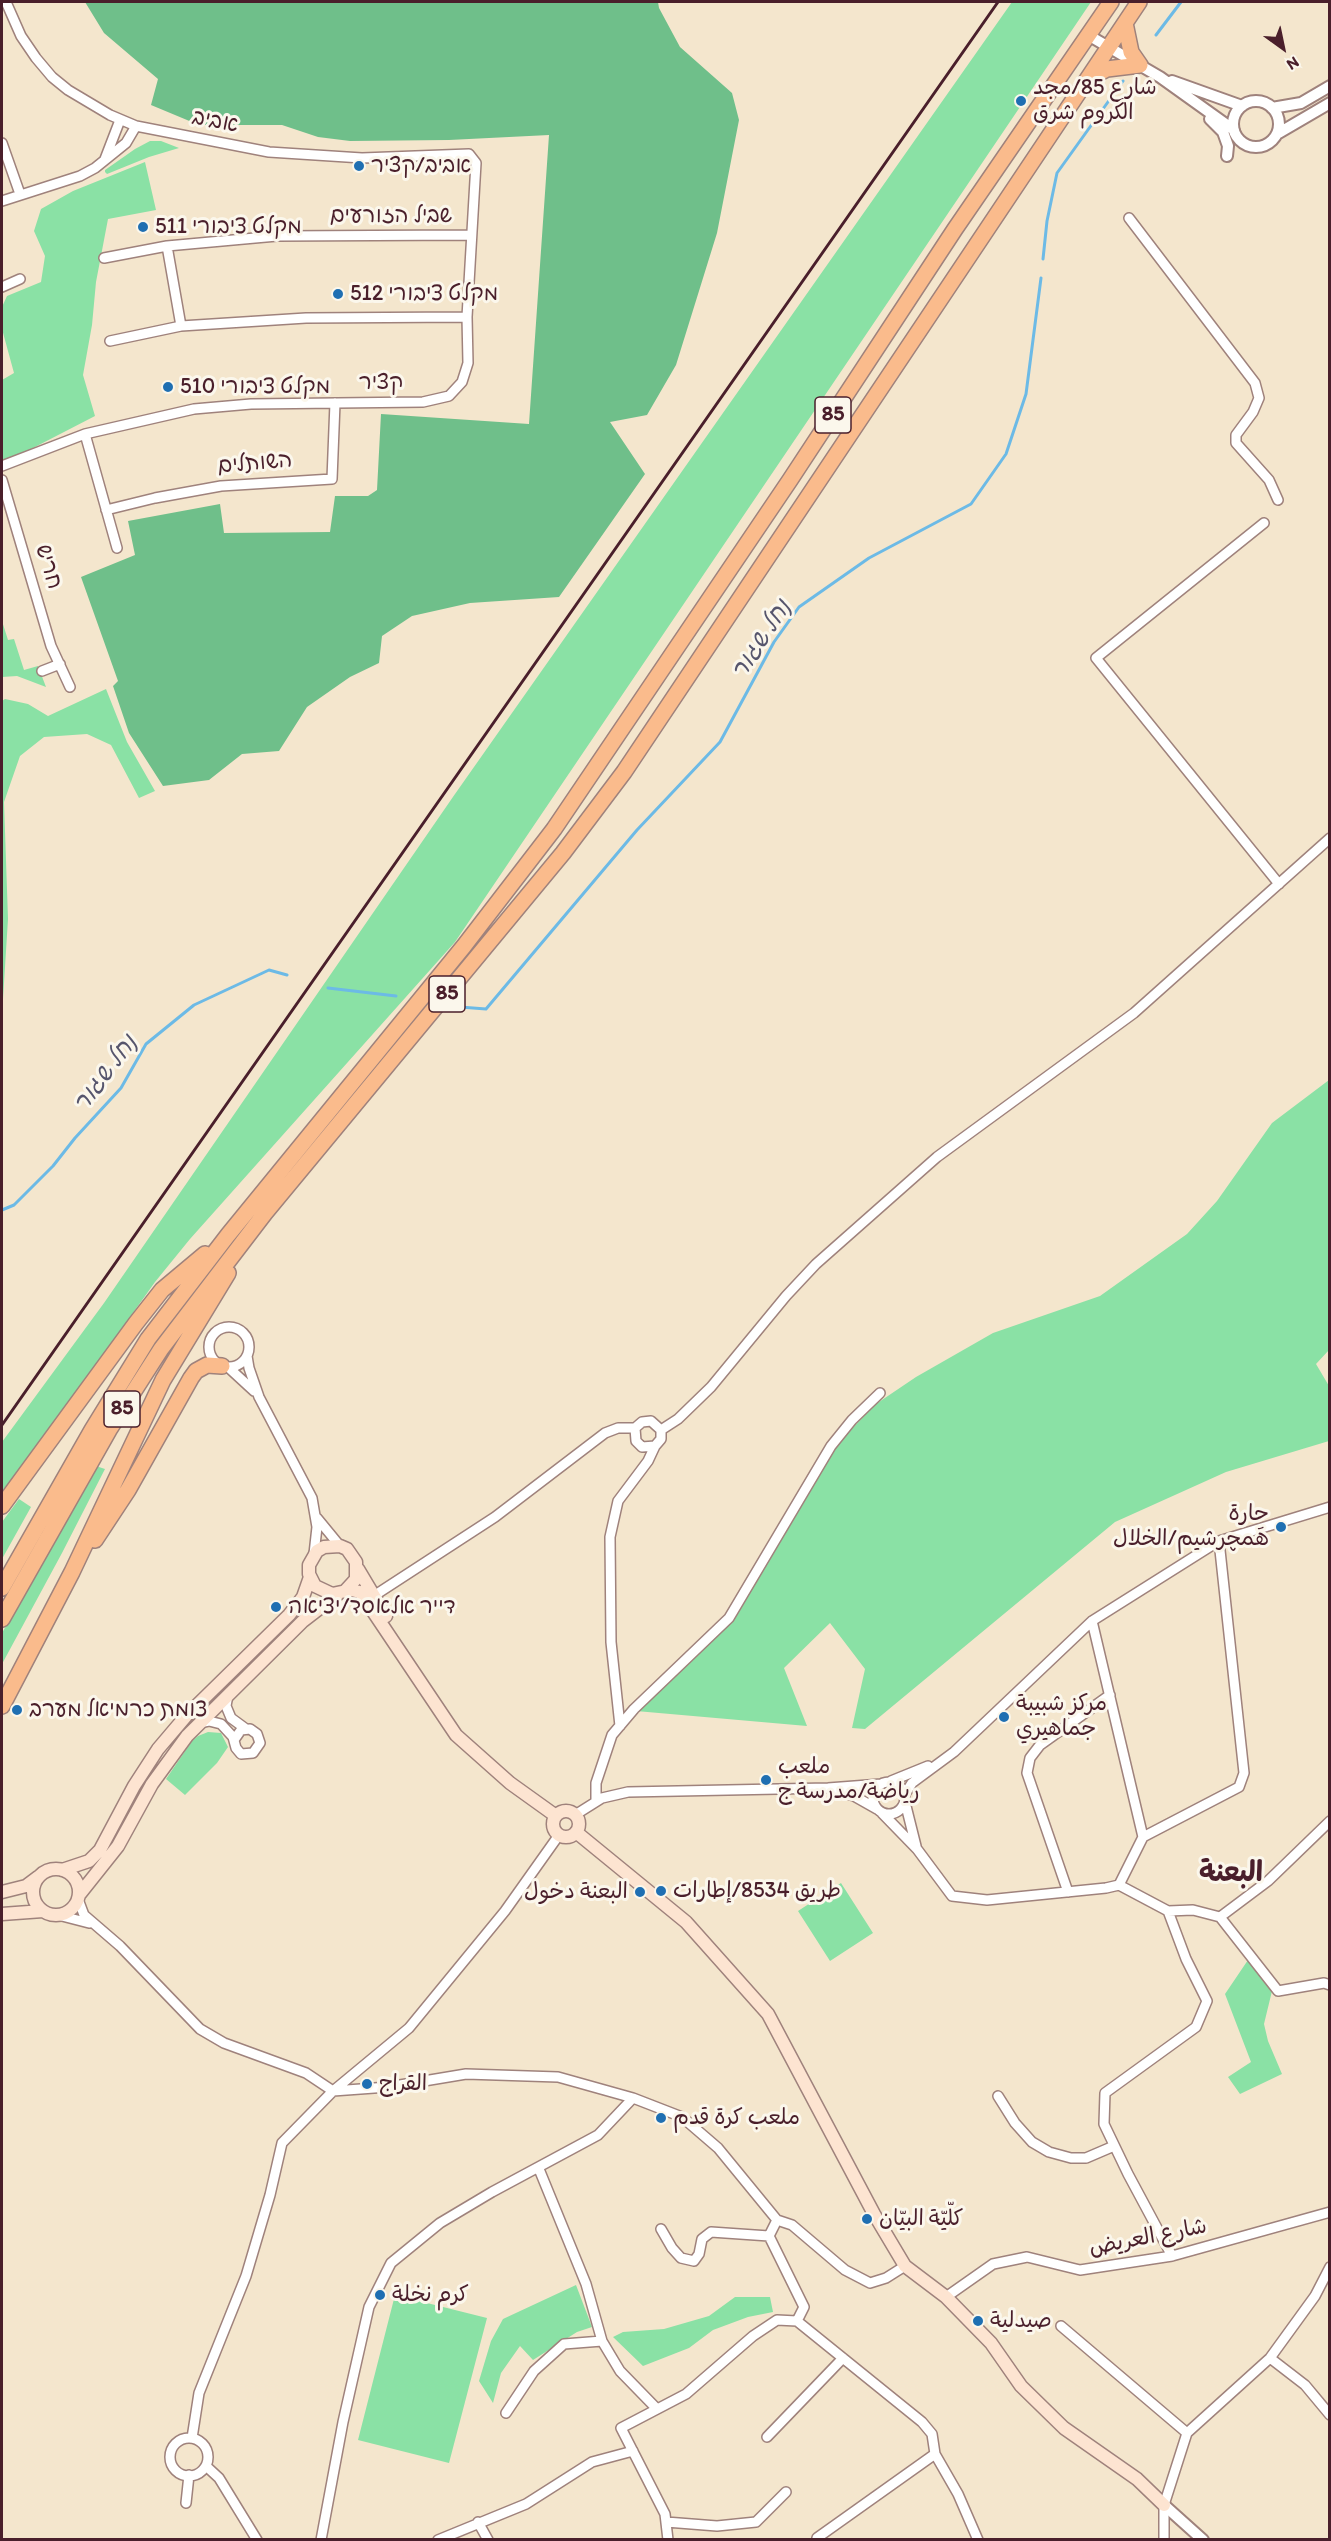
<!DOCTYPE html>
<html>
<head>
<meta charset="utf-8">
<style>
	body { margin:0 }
	#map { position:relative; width:1331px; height:2541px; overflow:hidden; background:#f4e6cd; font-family:Itim,sans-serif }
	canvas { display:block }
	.frame { position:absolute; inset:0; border:3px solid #4a1f2b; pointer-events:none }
	.north { position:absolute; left:1253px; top:18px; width:60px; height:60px; -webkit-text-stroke:4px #fbf7ec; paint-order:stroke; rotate:147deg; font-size:16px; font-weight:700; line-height:24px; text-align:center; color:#4a1f2b }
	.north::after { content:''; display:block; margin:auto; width:21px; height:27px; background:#4a1f2b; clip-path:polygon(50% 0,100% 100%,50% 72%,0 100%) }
</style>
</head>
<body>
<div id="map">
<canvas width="1331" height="2541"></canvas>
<div class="frame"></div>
<div class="north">N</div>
</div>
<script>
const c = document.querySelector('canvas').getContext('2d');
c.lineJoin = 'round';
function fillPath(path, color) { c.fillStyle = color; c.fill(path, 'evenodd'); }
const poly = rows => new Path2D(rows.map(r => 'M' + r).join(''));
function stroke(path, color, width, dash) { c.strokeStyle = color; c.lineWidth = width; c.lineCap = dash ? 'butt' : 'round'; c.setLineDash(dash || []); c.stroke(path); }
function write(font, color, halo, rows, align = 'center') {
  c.font = font + ' Itim,"Playpen Sans Arabic","Playpen Sans Hebrew",sans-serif'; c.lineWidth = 6; c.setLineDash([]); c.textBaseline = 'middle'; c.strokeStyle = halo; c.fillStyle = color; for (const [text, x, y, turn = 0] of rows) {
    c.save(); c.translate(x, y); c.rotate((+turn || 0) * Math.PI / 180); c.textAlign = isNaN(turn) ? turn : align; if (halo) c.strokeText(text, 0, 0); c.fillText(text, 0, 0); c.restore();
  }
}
fillPath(poly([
	[1012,2,1091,2,455,942,190,1239,155,1282,38,1446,2,1491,2,1442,104,1303,455,794],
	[150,141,161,141,179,148,149,157,107,174,105,172,105,170,135,149],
	[145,162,156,210,108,219,96,282,92,325,83,375,95,416,2,464,2,380,14,373,2,329,2,307,7,296,41,282,45,256,34,231,41,209,73,191],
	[2,621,8,640,14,639,24,670,38,666,46,687,17,676,2,677],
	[106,689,127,742,155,791,139,798,111,745,87,734,44,737,20,756,4,802,8,919,2,1015,2,701,5,699,28,704,48,716],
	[1329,1080,1329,1350,1316,1364,1329,1386,1329,1441,1226,1472,1115,1522,865,1729,852,1728,865,1669,830,1623,784,1668,807,1726,636,1711,735,1608,834,1447,876,1404,916,1377,993,1333,1100,1296,1187,1234,1217,1201,1272,1123],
	[93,1465,105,1469,62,1553,2,1664,2,1633,61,1529],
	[19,1499,31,1507,2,1559,2,1522],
	[208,1732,221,1733,228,1747,217,1763,185,1795,166,1779,192,1741,198,1736],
	[841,1883,873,1933,830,1961,798,1911],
	[1248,1960,1272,1991,1264,2024,1268,2041,1282,2074,1240,2094,1228,2077,1251,2062,1225,1994],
	[576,2285,592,2327,577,2332,533,2360,520,2346,501,2373,493,2403,479,2381,491,2341,503,2319],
	[395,2295,487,2318,449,2463,358,2440],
	[735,2297,770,2297,773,2312,748,2317,713,2330,689,2348,643,2366,613,2337,623,2332,664,2329,709,2316]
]), '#8ae1a5');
fillPath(poly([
	[85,2,658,2,659,8,680,47,732,93,739,120,717,233,676,365,647,415,610,422,645,474,559,597,470,603,412,616,382,636,379,663,350,677,307,707,279,751,242,754,209,780,163,786,129,733,113,686,118,681,81,577,135,555,128,521,220,504,224,533,330,532,335,496,368,496,377,490,381,414,529,424,549,135,449,140,350,141,318,137,282,125,199,125,151,105,158,79,104,33]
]), '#6fbf8a');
stroke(poly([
	[1156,35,1181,2],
	[1043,259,1047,221,1057,173,1123,81],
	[328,988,396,996],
	[460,1007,486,1009,637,830,720,742,774,642,799,607,869,558,971,504,1006,454,1026,394,1041,278],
	[2,1210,14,1205,53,1166,75,1138,121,1088,146,1044,194,1005,269,970,287,975]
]), '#6cbae6', 3);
const minor = poly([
	[2,143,20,194],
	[105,159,120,120],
	[2,201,80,176,95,168,126,143,136,126],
	[1129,218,1255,383,1259,398,1253,412,1236,435,1236,443,1269,480,1278,500],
	[167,246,181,326],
	[104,258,167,246,277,236,471,235],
	[2,287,20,279],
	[110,341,181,326,306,318,467,317],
	[85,434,117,548],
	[2,466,85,434,194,409,251,404,423,402,449,396,462,382,468,363,467,317,476,163,469,154,362,158,269,152,136,126,110,115,68,90,52,77,36,58,21,36,6,2],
	[2,480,51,646,70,687],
	[106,510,155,498,221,486,332,479,335,403],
	[1264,523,1096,658,1279,884],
	[42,671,60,664],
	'209 1347a20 20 0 1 1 40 0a20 20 0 1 1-40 0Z',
	[247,1356,249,1368,259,1397,312,1498,317,1527,314,1554],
	[229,1368,254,1391],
	[661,1430,678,1419,711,1387,786,1296,816,1264,937,1157,1134,1013,1330,838],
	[317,1518,340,1546],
	[369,1599,495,1517,605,1433,618,1428,635,1428,642,1422,651,1421,661,1430,661,1439,655,1446,642,1447,636,1441,635,1428],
	[1092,1621,1143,1837],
	[228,1695,226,1706,231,1718,246,1729],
	[199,1723,209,1721,221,1724,233,1737,236,1748,241,1754,253,1753,260,1743,257,1734,250,1729,241,1730,234,1740],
	[620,1726,611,1642,610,1537,618,1501,648,1461,655,1446],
	[891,1781,928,1766],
	'873 1798a16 16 0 1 1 32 0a16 16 0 1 1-32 0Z',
	[834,1790,854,1796,877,1809],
	[905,1794,912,1783,954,1752,1092,1621,1219,1541,1330,1507],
	[596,1801,596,1783,612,1735,634,1709,729,1618,831,1446,852,1420,880,1393],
	[905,1802,916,1846],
	[882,1813,917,1849,952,1896,987,1900,1106,1888,1119,1885,1168,1911,1186,1959,1207,2001,1196,2027,1105,2093,1104,2124,1128,2174,1172,2256],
	[575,1815,602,1798,628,1792,828,1788,881,1784],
	[1119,1885,1143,1837,1239,1787,1244,1773,1219,1541],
	[1068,1892,1027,1773,1030,1758,1040,1745,1110,1695],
	[78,1899,84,1915,120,1946,200,2029,224,2043,306,2073,333,2091,409,2028,505,1911,559,1835],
	[1168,1911,1193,1910,1220,1917,1278,1991,1324,1983,1330,1985],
	[58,1915,89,1923],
	[1220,1917,1268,1881,1330,1821],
	[998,2096,1015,2123,1032,2142,1049,2152,1071,2158,1086,2158,1114,2146],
	[539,2169,586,2284,602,2341,620,2371,657,2409],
	[661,2229,672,2248,681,2258,694,2261,699,2254,702,2239,711,2232,769,2236],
	[946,2297,993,2264,1027,2257,1080,2270,1172,2256,1330,2212],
	[797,2321,922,2422,932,2434,935,2454,958,2494,978,2540],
	[1061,2326,1187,2433],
	[1270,2358,1305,2385,1330,2415],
	[506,2413,534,2371,564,2344,602,2341],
	[767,2437,843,2358],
	[192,2438,199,2393,246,2276,270,2195,282,2143,333,2091,388,2087,466,2074,558,2077,633,2098,682,2117,718,2148,777,2220],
	'170 2457a19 19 0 1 1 38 0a19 19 0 1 1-38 0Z',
	[206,2466,219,2478,257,2540],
	[186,2503,189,2475],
	[478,2522,488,2540],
	[666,2522,717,2526,756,2522,786,2492],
	[817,2538,935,2454],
	[321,2540,343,2422,369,2307,391,2263,440,2223,492,2192,598,2135,633,2098],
	[438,2540,526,2504,592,2462,633,2451],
	[668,2540,665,2514,621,2428,686,2394,753,2336,777,2320,797,2321,804,2307,769,2236,777,2220,792,2225,845,2270,870,2283,886,2278,905,2266],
	[1164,2540,1164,2505,1187,2433,1270,2358,1315,2296,1330,2267]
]);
const tertiary = poly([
	[1088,35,1160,77,1234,130],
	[1172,81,1242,106],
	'1233 124a23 23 0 1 1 46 0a23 23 0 1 1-46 0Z',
	[1272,108,1301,103,1330,86],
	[1210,119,1223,132,1228,146,1227,156],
	[1277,134,1330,103],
	[1164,2505,1203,2540]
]);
const secondary = poly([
	[358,1569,386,1616],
	[345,1591,356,1579,356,1562,347,1549,340,1546,324,1547,317,1551,309,1565,309,1574,315,1586,332,1594,351,1590,360,1592,456,1735,510,1783,556,1816],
	'553 1824a13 13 0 1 1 26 0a13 13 0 1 1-26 0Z',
	[576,1832,686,1922,768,2014,874,2214,905,2266,946,2297,991,2343,1021,2386,1064,2428,1137,2479,1164,2505],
	'33 1892a23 23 0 1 1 46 0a23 23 0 1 1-46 0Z',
	[62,1870,89,1861,100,1850,134,1786,158,1749,186,1716,289,1615,303,1597,310,1577],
	[2,1892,26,1886,38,1877],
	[79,1895,118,1846,152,1784,187,1736,303,1621,338,1594],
	[2,1914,43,1911]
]);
const trunk = poly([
	[1125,23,1131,52,1140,65],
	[1089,78,1107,69,1140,65],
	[2,1506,136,1323,162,1290,205,1254],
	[95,1540,128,1490,191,1378,196,1371,207,1365,222,1366],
	[2,1588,92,1430,148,1339,228,1235,464,946,554,829,790,480,955,229,1111,2],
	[2,1619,109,1430,161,1349,265,1213,563,853,624,772,1139,2],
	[2,1706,72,1572,163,1380,228,1273]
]);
stroke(minor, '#9f827c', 12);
stroke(tertiary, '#9f827c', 14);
stroke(secondary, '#9f827c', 15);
stroke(trunk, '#9f827c', 18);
stroke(minor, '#fff', 9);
stroke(tertiary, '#fff', 10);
stroke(secondary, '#fde4d1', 12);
stroke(trunk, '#fabb8c', 15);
stroke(poly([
	[2,1425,998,2]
]), '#4a1f2b', 3);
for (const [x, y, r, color] of [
	[1021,101,6,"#1f6fb2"],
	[359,166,6,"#1f6fb2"],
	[143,227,6,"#1f6fb2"],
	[338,294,6,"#1f6fb2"],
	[168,387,6,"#1f6fb2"],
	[1281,1527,6,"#1f6fb2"],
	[276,1607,6,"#1f6fb2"],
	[17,1710,6,"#1f6fb2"],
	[1004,1717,6,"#1f6fb2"],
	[766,1780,6,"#1f6fb2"],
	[661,1891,6,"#1f6fb2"],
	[640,1892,6,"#1f6fb2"],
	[367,2084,6,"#1f6fb2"],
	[661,2118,6,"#1f6fb2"],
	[867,2219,6,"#1f6fb2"],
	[380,2295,6,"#1f6fb2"],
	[978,2321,6,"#1f6fb2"]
]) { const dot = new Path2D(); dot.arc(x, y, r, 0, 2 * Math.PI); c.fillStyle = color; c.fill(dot); stroke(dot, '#fbf7ec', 2); }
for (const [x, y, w] of [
	[833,415,36],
	[447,994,36],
	[122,1409,36]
]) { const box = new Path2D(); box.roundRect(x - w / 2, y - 18, w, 36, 4.5); c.fillStyle = '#fbf7ec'; c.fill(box); stroke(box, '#4a1f2b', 1.5); }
write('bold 21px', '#4a1f2b', null, [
	["85",833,415],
	["85",447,994],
	["85",122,1409]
]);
write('22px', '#4a1f2b', '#fbf7ec', [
	["شارع 85/مجد",1033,88],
	["الكروم شرق",1033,113],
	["אביב/קציר",371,166],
	["מקלט ציבורי 511",155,227],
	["מקלט ציבורי 512",350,294],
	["מקלט ציבורי 510",180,387],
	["حارة",1269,1514,"right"],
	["هَمچرشيم/الخلال",1269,1539,"right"],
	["דייר אלאסד/יציאה",288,1607],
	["مركز شبيبة",1016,1704],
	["جماهيري",1016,1729],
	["צומת כרמיאל מערב",29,1710],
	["ملعب",778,1767],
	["رياضة/مدرسة ج",778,1792],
	["طريق 8534/إطارات",673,1891],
	["البعنة دخول",628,1892,"right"],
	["القراج",379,2084],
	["ملعب كرة قدم",673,2118],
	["كلّيّة البيّان",879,2219],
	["كرم نخلة",392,2295],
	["صيدلية",990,2321]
], 'left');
write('22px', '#4a1f2b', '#fbf7ec', [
	["אביב",215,122,11],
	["שביל הזורעים",391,216],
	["קציר",381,383],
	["השותלים",255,464,-5],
	["חריש",48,567,73],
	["شارع العريض",1148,2238,-11]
]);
write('italic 24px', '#56556c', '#fbf7ec', [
	["נחל שגור",762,640,-57],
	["נחל שגור",106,1074,-53]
]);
write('bold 28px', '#4a1f2b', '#fbf7ec', [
	["البعنة",1231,1874]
]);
</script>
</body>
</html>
